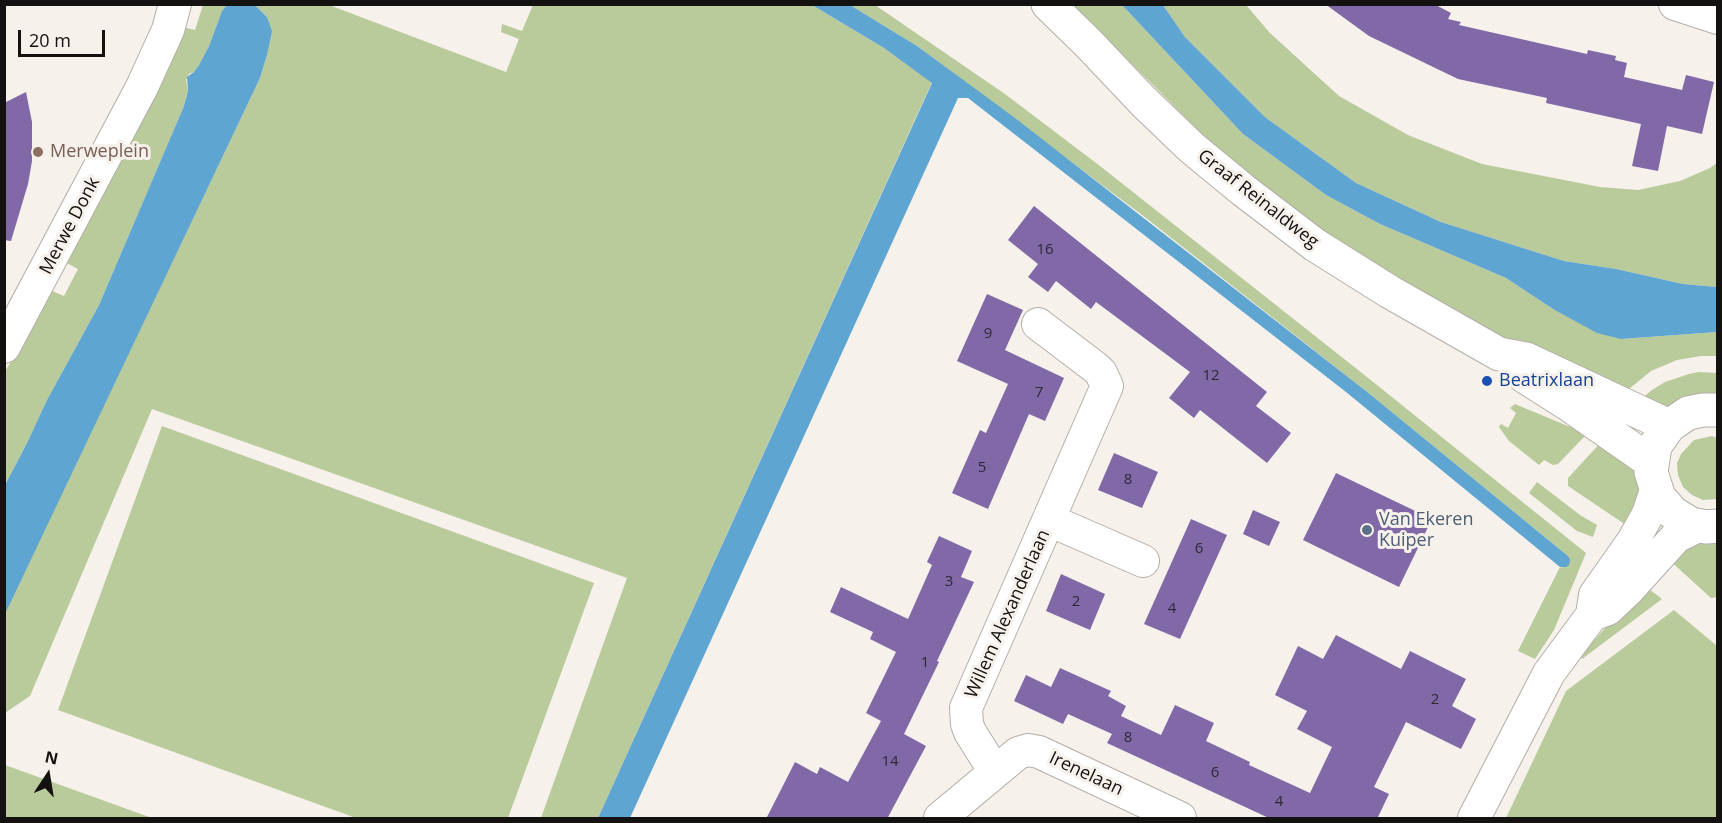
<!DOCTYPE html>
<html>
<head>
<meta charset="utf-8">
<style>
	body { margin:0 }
	#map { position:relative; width:1722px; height:823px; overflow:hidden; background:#f6f1eb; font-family:"Open Sans",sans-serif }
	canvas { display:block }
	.frame { position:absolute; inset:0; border:6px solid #131210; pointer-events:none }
	.north { position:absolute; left:18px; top:745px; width:60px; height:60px; -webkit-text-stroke:4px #f6f1eb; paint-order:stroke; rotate:12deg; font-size:16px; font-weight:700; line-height:24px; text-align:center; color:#131210 }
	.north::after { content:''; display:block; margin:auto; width:21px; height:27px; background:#131210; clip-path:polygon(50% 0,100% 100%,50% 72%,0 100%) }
	.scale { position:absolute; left:18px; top:30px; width:87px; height:27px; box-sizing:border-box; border:3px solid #131210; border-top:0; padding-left:8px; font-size:18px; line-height:21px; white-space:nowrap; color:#131210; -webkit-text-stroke:4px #f6f1eb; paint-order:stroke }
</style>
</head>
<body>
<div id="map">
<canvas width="1722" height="823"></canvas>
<div class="frame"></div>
<div class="north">N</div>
<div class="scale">20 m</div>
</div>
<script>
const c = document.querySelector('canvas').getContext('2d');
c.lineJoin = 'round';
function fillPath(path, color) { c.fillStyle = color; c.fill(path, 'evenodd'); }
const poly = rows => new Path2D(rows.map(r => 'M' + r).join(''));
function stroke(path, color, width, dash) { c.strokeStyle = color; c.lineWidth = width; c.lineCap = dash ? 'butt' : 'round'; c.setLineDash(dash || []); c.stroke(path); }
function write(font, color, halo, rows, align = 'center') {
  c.font = font + ' "Open Sans",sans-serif'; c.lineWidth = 6; c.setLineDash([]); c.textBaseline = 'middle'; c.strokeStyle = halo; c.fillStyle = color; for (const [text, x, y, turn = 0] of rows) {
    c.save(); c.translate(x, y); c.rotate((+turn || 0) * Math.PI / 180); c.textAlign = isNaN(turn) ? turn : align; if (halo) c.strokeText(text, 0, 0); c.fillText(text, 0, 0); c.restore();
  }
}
fillPath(poly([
	[203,5,228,5,222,11,209,46,199,65,194,72,189,74,186,80,188,91,184,106,99,305,47,400,27,443,5,485,4,373,30,331,50,290,64,296,78,269,65,262,183,27,195,30],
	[255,5,329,5,506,72,519,39,501,32,502,24,522,31,533,5,812,5,884,48,932,82,598,818,541,818,627,578,152,409,30,696,5,713,4,614,260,78,267,55,271,31,267,17],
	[850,5,875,5,1005,94,1100,166,1372,381,1586,553,1554,630,1535,659,1518,651,1560,567,1562,568,1568,556,1366,391,1146,218,917,46],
	[1068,5,1122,5,1243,134,1326,195,1380,224,1506,278,1553,309,1621,339,1717,332,1717,356,1701,356,1677,360,1651,371,1629,389,1617,383,1612,389,1497,336,1381,272,1305,220,1230,162,1102,34],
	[1163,5,1246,5,1270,33,1339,96,1408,135,1482,164,1600,187,1638,190,1680,181,1710,168,1717,163,1717,287,1683,284,1616,269,1564,261,1441,222,1356,183,1265,117,1185,37],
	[1699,372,1717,373,1717,395,1663,407,1641,399,1652,390,1665,382,1689,374],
	[1515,404,1575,429,1585,436,1558,464,1553,465,1544,460,1539,465,1509,441,1499,427,1501,424,1508,428,1516,413,1510,408],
	[162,426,594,583,508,818,356,818,58,710],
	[1712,436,1717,438,1717,499,1703,500,1692,495,1683,487,1678,475,1677,463,1681,454,1694,440],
	[1604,439,1635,469,1641,495,1629,527,1568,486,1568,478],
	[1537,482,1580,515,1597,525,1593,537,1577,531,1529,493],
	[1717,540,1717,597,1711,598,1667,558,1683,545],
	[1644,585,1662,599,1582,659,1580,656],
	[1674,610,1717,646,1717,818,1506,818,1566,691],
	[5,765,152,818,5,818]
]), '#b9ca9b');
fillPath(poly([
	[228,4,255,5,267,17,272,31,267,55,260,78,5,614,5,485,27,443,47,400,99,305,184,106,188,91,187,77,194,72,199,65,209,46,222,11],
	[812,5,850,5,917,46,1015,118,1366,391,1568,556,1570,560,1569,565,1566,567,1560,567,1346,392,968,98,958,98,630,818,598,818,932,83,884,48],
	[1122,5,1163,5,1185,37,1265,117,1356,183,1441,222,1564,261,1616,269,1683,284,1717,287,1717,332,1621,339,1597,333,1553,309,1506,278,1380,224,1326,195,1243,134]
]), '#5fa5d2');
fillPath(poly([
	[1325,4,1434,4,1451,13,1448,19,1461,22,1459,25,1587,54,1588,50,1616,56,1615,60,1627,63,1624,77,1682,90,1686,75,1714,82,1702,134,1667,126,1658,171,1632,166,1641,124,1546,103,1547,98,1458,79,1369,36],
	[26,92,32,122,32,161,28,184,11,241,4,240,4,103],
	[1034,206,1267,392,1256,406,1291,433,1267,463,1200,410,1194,418,1169,398,1190,372,1096,302,1091,309,1056,281,1048,292,1028,277,1038,264,1008,240],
	[987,294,1023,310,1005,350,1064,378,1045,421,1029,414,988,509,952,493,980,430,986,433,1008,384,957,361],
	[1114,453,1158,472,1142,508,1098,490],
	[1336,473,1432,519,1399,587,1303,540],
	[1253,510,1280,522,1269,546,1243,534],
	[1191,519,1227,535,1180,639,1144,624],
	[939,536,972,551,961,577,974,582,937,661,939,662,904,734,926,746,887,819,766,819,795,762,817,774,820,767,848,782,881,721,866,713,896,652,870,639,873,632,830,612,841,587,908,619,932,565,927,562],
	[1061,574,1105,594,1090,630,1046,611],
	[1336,635,1401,669,1410,651,1466,679,1452,706,1476,719,1461,749,1406,722,1374,787,1389,794,1377,819,1271,819,1107,743,1112,734,1068,714,1063,724,1014,701,1026,675,1051,687,1060,668,1111,691,1108,696,1126,706,1121,716,1161,735,1175,705,1214,723,1206,741,1250,762,1249,765,1310,793,1332,747,1297,729,1307,711,1275,695,1298,646,1323,659]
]), '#8169a8');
const minor = poly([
	[1675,4,1718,18],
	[4,347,142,87,168,30,175,4],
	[1049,520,1143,561],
	[1592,615,1608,609,1628,590,1676,537,1698,526],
	[995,772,970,732,967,724,966,708,1107,386,1101,373,1096,368,1038,324],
	[940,818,1018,753,1028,750,1039,752,1180,818],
	[1474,818,1549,673,1592,615,1595,595,1633,541,1648,514,1656,490]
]);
const major = poly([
	[1048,4,1090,45,1143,101,1192,148,1243,190,1315,245,1390,292,1499,354,1526,359,1669,426],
	[1524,376,1568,404,1651,462],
	[1718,410,1703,410,1688,413,1669,426,1655,446,1651,472,1659,497,1673,513,1691,524,1706,527,1718,526]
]);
stroke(minor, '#b3aea8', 34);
stroke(major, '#b3aea8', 35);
stroke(minor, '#fff', 32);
stroke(major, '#fff', 33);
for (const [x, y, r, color] of [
	[38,152,6,"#8d6e63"],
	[1487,381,6,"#1a4fb4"],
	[1367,530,6,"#5c6f8a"]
]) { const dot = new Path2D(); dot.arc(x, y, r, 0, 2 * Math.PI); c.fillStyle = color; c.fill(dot); stroke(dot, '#f6f1eb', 2); }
write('15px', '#2e2836', null, [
	["16",1045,250],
	["9",988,334],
	["12",1211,376],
	["7",1039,393],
	["5",982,468],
	["8",1128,480],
	["6",1199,549],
	["3",949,582],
	["2",1076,602],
	["4",1172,609],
	["1",925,663],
	["2",1435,700],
	["8",1128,738],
	["14",890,762],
	["6",1215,773],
	["4",1279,802]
]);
write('18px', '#785e54', '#f6f1eb', [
	["Merweplein",50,152]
], 'left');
write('18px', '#131210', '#f6f1eb', [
	["Graaf Reinaldweg",1258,199,38],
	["Merwe Donk",70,226,-62],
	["Willem Alexanderlaan",1008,614,-66],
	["Irenelaan",1086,774,25]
]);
write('18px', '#164399', '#f6f1eb', [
	["Beatrixlaan",1499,381]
], 'left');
write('18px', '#4e5e75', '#f6f1eb', [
	["Van Ekeren",1379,520],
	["Kuiper",1379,541]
], 'left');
</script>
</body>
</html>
